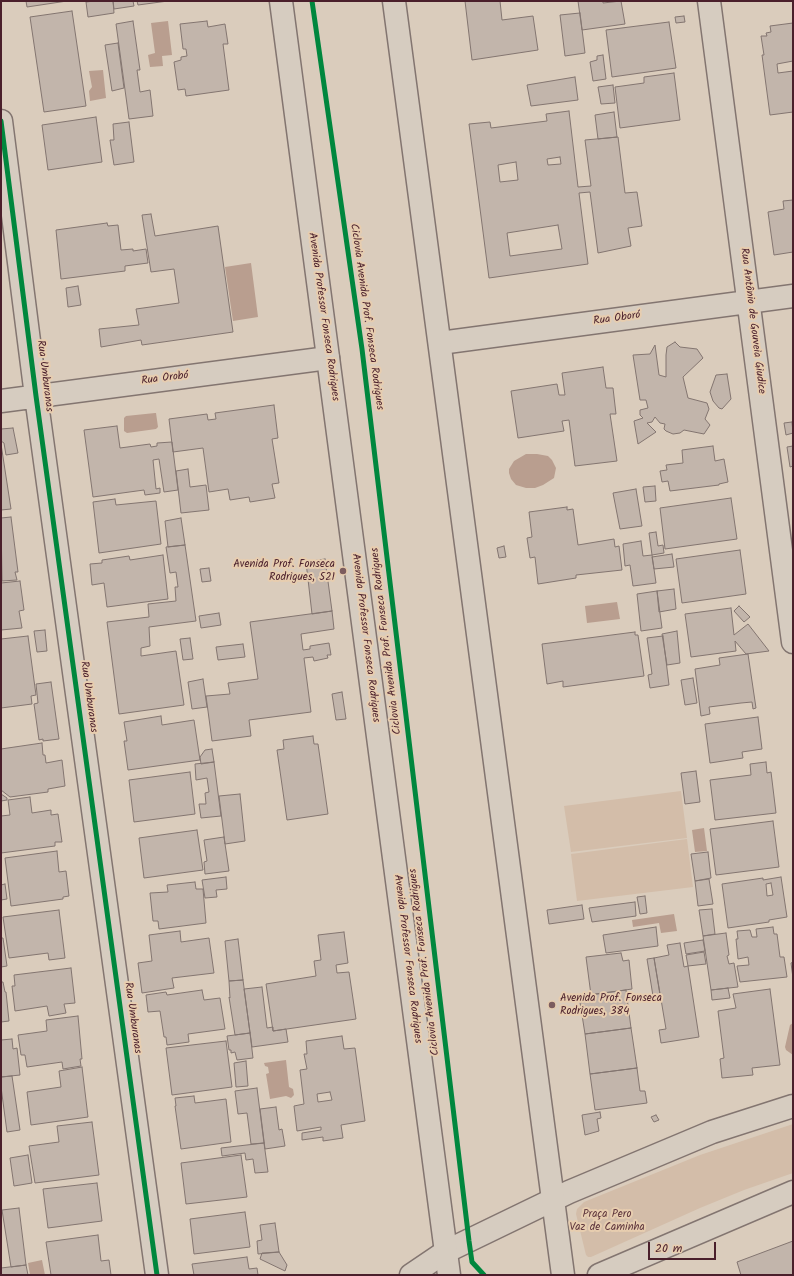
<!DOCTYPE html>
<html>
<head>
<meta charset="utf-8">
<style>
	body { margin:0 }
	#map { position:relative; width:794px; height:1276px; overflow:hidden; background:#daccbc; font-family:Kalam,sans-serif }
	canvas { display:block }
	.frame { position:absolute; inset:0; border:2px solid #4a1f2b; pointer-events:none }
	.scale { position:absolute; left:648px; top:1242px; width:68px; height:18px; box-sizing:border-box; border:2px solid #4a1f2b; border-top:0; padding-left:5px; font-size:12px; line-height:14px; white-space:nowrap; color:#4a1f2b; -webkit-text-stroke:3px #e7cdaf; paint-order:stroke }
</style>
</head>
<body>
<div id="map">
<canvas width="794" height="1276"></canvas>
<div class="frame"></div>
<div class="scale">20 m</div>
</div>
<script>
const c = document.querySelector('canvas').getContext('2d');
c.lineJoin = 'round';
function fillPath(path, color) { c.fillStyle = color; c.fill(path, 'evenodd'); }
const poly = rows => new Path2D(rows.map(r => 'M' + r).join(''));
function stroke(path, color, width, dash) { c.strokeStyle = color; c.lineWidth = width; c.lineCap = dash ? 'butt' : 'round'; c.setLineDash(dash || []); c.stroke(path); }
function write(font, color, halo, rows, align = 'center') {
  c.font = font + ' Kalam,sans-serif'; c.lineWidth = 4; c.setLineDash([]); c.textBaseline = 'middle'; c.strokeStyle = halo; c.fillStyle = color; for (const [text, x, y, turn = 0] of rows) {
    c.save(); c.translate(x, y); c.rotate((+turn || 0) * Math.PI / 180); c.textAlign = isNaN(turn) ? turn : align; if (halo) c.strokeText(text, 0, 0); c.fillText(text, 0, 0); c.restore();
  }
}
fillPath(poly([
	[681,791,687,838,571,852,564,806],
	[687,839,693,887,577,901,571,854],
	[793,1124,793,1173,744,1190,700,1208,591,1257,588,1257,586,1255,576,1214,577,1209,584,1202,700,1155]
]), '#d3bda9');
fillPath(poly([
	[168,21,172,55,162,56,163,66,150,67,148,55,155,53,151,23],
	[103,70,106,98,90,101,89,91,92,87,89,71],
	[251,263,258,317,233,321,225,267],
	[155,413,156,413,158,427,156,429,127,433,124,431,124,418,126,416],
	[526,454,537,454,548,456,552,460,556,468,554,478,543,485,535,488,526,488,516,485,511,479,509,473,509,469,514,461],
	[617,602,620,619,587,623,585,606],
	[704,828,707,851,695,852,692,830],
	[674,914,677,931,661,933,659,923,633,927,632,920],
	[793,1023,793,1055,786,1050,785,1047,790,1025],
	[286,1060,289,1087,293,1089,294,1095,291,1098,286,1096,270,1099,266,1074,269,1073,268,1067,265,1066,264,1063],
	[42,1260,45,1275,30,1275,28,1263]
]), '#b99e8f');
const building = poly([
	[26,1,67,1,27,7,26,1],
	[94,1,113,1,114,13,88,17,86,2,94,1],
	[113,1,133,1,134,6,114,9,113,1],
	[137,1,168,1,138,5,137,1],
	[465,1,500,1,502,20,533,16,538,50,472,60,465,1],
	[578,1,603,1,603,3,621,1,625,24,582,30,578,1],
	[72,11,86,106,44,112,30,17,72,11],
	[580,13,585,53,565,56,560,15,580,13],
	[684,16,685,22,676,23,675,17,684,16],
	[133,21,140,70,137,70,140,92,150,90,153,116,129,119,116,24,133,21],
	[207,21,208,27,225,24,228,44,223,44,229,90,186,96,185,89,178,90,174,62,181,60,181,57,187,56,186,49,183,49,180,24,207,21],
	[669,22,676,68,612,77,606,30,669,22],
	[793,23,793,61,777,64,778,73,793,71,793,112,770,115,762,55,764,55,761,36,767,36,766,33,771,32,770,26,793,23],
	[118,43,124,88,112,91,105,45,118,43],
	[603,55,606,79,593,81,590,62,597,60,597,56,603,55],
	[674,73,680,120,620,128,615,87,644,83,644,77,674,73],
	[575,77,578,100,531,106,527,85,575,77],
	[613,85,615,103,601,104,598,87,613,85],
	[569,111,578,187,591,186,585,140,618,137,625,193,637,192,642,226,628,228,631,246,598,253,590,192,579,193,588,264,489,278,469,124,490,122,491,128,547,121,546,114,569,111],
	[560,157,561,164,548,165,547,159,560,157],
	[516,162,518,180,500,182,498,165,516,162],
	[558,225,562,249,510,256,507,233,558,225],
	[614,112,617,137,598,139,595,115,614,112],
	[96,117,102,162,48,170,42,125,96,117],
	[129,122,134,162,114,165,110,140,114,140,113,124,129,122],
	[793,200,793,252,774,255,768,212,784,209,783,201,793,200],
	[151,214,155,236,218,226,233,332,142,345,141,340,101,347,99,329,139,325,136,309,179,303,174,269,151,272,142,215,151,214],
	[107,223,108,226,118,225,121,250,133,249,133,251,146,249,148,263,125,266,125,271,61,279,56,230,107,223],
	[78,286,81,305,68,307,66,288,78,286],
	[675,342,680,347,697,349,703,358,683,377,688,398,707,403,709,409,705,419,710,425,704,434,684,430,680,433,673,434,666,431,664,429,665,424,660,423,655,417,652,422,647,423,656,432,638,444,634,421,643,418,640,415,640,410,648,408,646,400,640,400,633,355,650,354,655,345,659,375,666,377,666,355,667,347,675,342],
	[603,367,606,388,613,388,616,414,610,414,617,461,575,466,569,420,562,421,564,431,518,438,511,391,557,384,559,395,565,395,562,373,603,367],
	[727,374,731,399,722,409,719,408,713,401,710,392,716,375,727,374],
	[274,405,278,438,272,439,279,483,272,484,275,498,250,502,249,497,230,500,228,489,209,492,203,448,173,452,169,419,207,414,208,420,216,419,215,413,274,405],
	[792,422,793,433,786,435,784,423,792,422],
	[117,426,120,448,150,444,151,447,157,446,157,443,172,442,178,490,164,492,159,459,153,460,156,489,160,488,160,493,145,495,144,490,93,497,84,430,117,426],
	[13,428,18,453,6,455,4,443,1,441,1,429,13,428],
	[1,444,11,509,1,510,1,444],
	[713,446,715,461,724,459,728,482,719,484,719,485,670,491,668,481,662,482,660,471,667,470,666,465,683,463,682,450,713,446],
	[793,446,793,466,790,467,787,447,793,446],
	[188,469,190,487,206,485,209,510,181,513,176,471,188,469],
	[655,486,656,501,645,502,643,487,655,486],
	[636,489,642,526,620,529,613,493,636,489],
	[731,498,737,539,665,549,660,508,731,498],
	[115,499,116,505,156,501,161,544,99,553,93,502,115,499],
	[567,507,567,510,573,509,578,545,614,539,615,547,619,546,622,570,576,575,576,578,538,584,535,557,530,558,527,538,532,537,529,512,567,507],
	[11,517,18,572,15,572,17,580,2,581,1,518,11,517],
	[181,518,185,545,168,547,165,521,181,518],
	[656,532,658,546,663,545,664,553,652,555,649,533,656,532],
	[641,541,643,556,652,555,656,583,633,586,630,565,625,566,623,544,641,541],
	[185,545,196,621,149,627,150,646,141,648,141,656,176,651,184,705,119,714,107,622,149,617,148,604,176,601,175,587,178,587,176,572,170,573,166,547,185,545],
	[504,546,506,557,499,558,497,548,504,546],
	[740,550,746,594,682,603,676,559,740,550],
	[672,554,674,567,654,569,652,557,672,554],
	[163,555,168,599,107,607,104,583,92,585,90,564,102,563,102,560,129,556,130,560,163,555],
	[325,559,332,611,312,614,306,562,325,559],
	[209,568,211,581,202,582,200,569,209,568],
	[20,581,24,610,19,611,22,628,1,630,1,583,20,581],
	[674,589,676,609,659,612,657,591,674,589],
	[657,591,662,628,641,631,637,594,657,591],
	[739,606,750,617,744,622,734,611,739,606],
	[731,608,734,635,748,624,769,651,746,654,735,641,736,651,691,657,685,614,731,608],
	[332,611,334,629,301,634,303,650,310,649,310,646,329,643,331,655,327,655,328,658,314,661,313,657,304,658,311,712,249,720,251,736,212,741,206,696,230,694,228,683,258,679,250,622,332,611],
	[219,613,221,625,201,628,199,616,219,613],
	[45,630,47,651,37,652,34,631,45,630],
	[677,631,680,663,667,665,662,634,677,631],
	[635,632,635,635,638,635,644,676,563,687,563,681,547,684,542,644,635,632],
	[28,636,36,695,31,696,32,704,1,708,1,639,28,636],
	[663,636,669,685,650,688,648,675,652,674,647,638,663,636],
	[190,638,193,659,183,660,180,639,190,638],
	[243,644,245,657,218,660,216,647,243,644],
	[748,654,756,708,753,709,752,702,741,703,709,707,710,714,701,716,695,669,720,665,719,658,748,654],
	[693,678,697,703,685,705,681,680,693,678],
	[203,679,207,707,192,709,188,682,203,679],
	[51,682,59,739,43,741,43,739,39,740,34,704,38,703,36,684,51,682],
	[342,692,346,719,336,720,332,694,342,692],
	[161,716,162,725,194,720,200,760,128,770,124,741,127,741,124,722,161,716],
	[758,717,762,749,742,752,743,758,710,763,705,724,758,717],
	[313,736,314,744,318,744,328,814,287,820,277,750,284,749,283,740,313,736],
	[42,743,43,755,45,755,46,763,62,760,65,786,48,789,48,792,10,797,1,790,1,749,42,743],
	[212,749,214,762,201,764,200,757,205,750,212,749],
	[214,762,221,816,201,818,199,804,206,804,205,793,209,792,207,778,196,780,195,764,214,762],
	[766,762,767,773,771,772,776,813,715,820,710,780,751,775,750,764,766,762],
	[696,771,700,802,685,804,681,773,696,771],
	[190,772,195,814,134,822,129,780,190,772],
	[1,794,7,798,7,800,1,801,1,794],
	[240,794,245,841,225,844,219,796,240,794],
	[30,797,32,813,51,810,51,815,58,814,62,842,55,842,55,846,1,853,1,816,10,815,8,800,30,797],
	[773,821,779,867,716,875,710,829,773,821],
	[197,830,203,870,144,878,139,838,197,830],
	[224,837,229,871,205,874,204,862,207,861,204,840,224,837],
	[57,851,59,872,66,871,69,896,63,897,63,899,11,906,5,858,57,851],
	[708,852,711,878,695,881,691,854,708,852],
	[226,877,227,889,216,890,217,897,205,898,202,880,226,877],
	[781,877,787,917,769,920,769,922,728,928,722,884,763,878,763,880,781,877],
	[771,883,773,895,767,896,766,884,771,883],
	[709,879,713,904,698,906,695,881,709,879],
	[195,882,196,889,203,889,206,923,159,929,158,921,153,921,150,893,168,892,167,885,195,882],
	[5,884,7,899,1,900,1,885,5,884],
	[645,896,647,913,640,914,637,897,645,896],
	[635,902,636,916,592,922,589,908,635,902],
	[582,905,584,919,549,924,547,910,582,905],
	[712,909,715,934,703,936,699,910,712,909],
	[59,910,65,958,49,960,48,953,9,958,3,917,59,910],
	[656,927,658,946,606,953,603,935,656,927],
	[773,927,774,934,777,934,780,957,784,957,787,977,740,982,737,966,749,965,748,957,738,959,736,939,738,939,737,931,750,930,752,937,757,937,756,929,773,927],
	[180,931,181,942,209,938,214,973,172,978,174,988,142,993,138,963,152,961,149,935,180,931],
	[344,932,348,963,336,965,337,973,349,972,356,1019,273,1031,266,984,316,976,314,961,321,960,318,935,344,932],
	[726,933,729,955,727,956,729,964,734,963,738,987,711,990,703,936,726,933],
	[1,938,3,938,7,966,1,967,1,938],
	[238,939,243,980,229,981,225,941,238,939],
	[703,940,705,951,686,954,684,943,703,940],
	[680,943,684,967,688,966,699,1037,661,1043,659,1030,666,1029,654,958,669,955,667,945,680,943],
	[704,952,706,964,688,966,686,955,704,952],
	[621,953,623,961,629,960,632,989,591,995,586,957,621,953],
	[654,958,660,995,653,996,647,959,654,958],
	[793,962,793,978,791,963,793,962],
	[71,968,75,1003,64,1004,66,1013,49,1016,47,1006,15,1011,12,986,15,986,14,975,71,968],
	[243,980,250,1033,235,1035,229,997,230,998,229,981,243,980],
	[1,982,3,982,5,992,6,992,9,1021,1,1022,1,982],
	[262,987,267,1028,273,1027,273,1031,286,1029,288,1042,252,1047,244,989,262,987],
	[728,988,730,998,712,1000,711,990,728,988],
	[770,989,780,1065,752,1068,753,1075,722,1078,720,1059,724,1058,718,1011,736,1008,733,994,770,989],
	[202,990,204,1000,220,998,225,1029,188,1034,189,1042,167,1045,166,1037,164,1037,160,1011,148,1012,146,995,166,992,167,995,202,990],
	[626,990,631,1028,585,1034,579,996,626,990],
	[78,1016,82,1059,80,1059,81,1066,63,1069,62,1062,27,1067,25,1055,21,1055,18,1035,47,1031,46,1020,78,1016],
	[631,1028,637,1068,590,1074,585,1034,631,1028],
	[250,1033,253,1058,237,1060,235,1052,231,1053,231,1050,229,1050,227,1036,250,1033],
	[342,1036,344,1049,355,1048,365,1121,341,1125,343,1138,323,1141,323,1137,302,1140,302,1133,321,1130,321,1127,297,1131,294,1106,304,1104,300,1070,307,1069,304,1054,307,1054,306,1041,342,1036],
	[330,1092,332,1100,318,1102,317,1094,330,1092],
	[12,1039,13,1049,17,1048,20,1075,1,1077,1,1040,12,1039],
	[226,1041,232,1087,172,1095,166,1048,226,1041],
	[246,1061,248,1086,236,1087,234,1063,246,1061],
	[82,1067,88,1117,31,1125,27,1092,61,1087,59,1071,82,1067],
	[637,1068,640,1091,645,1091,647,1103,595,1110,590,1074,637,1068],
	[12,1076,20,1130,7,1132,1,1087,1,1077,12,1076],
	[257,1088,264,1143,251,1144,247,1113,238,1114,235,1091,257,1088],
	[194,1096,195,1103,226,1099,231,1142,181,1149,175,1106,176,1106,175,1098,194,1096],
	[276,1107,279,1130,282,1129,285,1146,265,1149,260,1109,276,1107],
	[600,1112,601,1118,597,1119,599,1131,585,1135,582,1115,600,1112],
	[656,1115,659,1120,654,1122,651,1117,656,1115],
	[92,1122,99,1175,35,1183,29,1146,59,1142,57,1126,92,1122],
	[264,1143,268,1172,255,1173,253,1159,246,1160,245,1153,222,1156,221,1148,264,1143],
	[28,1155,32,1183,14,1186,10,1158,28,1155],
	[241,1155,247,1197,186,1204,181,1163,241,1155],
	[97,1183,102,1221,48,1228,43,1189,97,1183],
	[19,1208,26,1265,11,1267,2,1210,19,1208],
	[245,1212,250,1247,194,1254,190,1219,245,1212],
	[275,1223,279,1252,258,1254,257,1241,262,1240,260,1225,275,1223],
	[98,1235,101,1261,109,1260,111,1275,51,1275,46,1242,98,1235],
	[793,1241,793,1275,741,1275,737,1262,793,1241],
	[279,1252,287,1265,285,1271,260,1259,262,1253,279,1252],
	[247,1257,249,1269,257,1268,258,1275,194,1275,192,1264,247,1257],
	[26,1265,28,1275,1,1275,1,1268,26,1265]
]);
fillPath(building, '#c2b5ab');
stroke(building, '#837570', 1);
const minor = poly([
	[709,1,793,642],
	[1,121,36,396,157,1275],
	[440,343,793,296],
	[1,401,328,358],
	[411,1275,445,1252,569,1192,712,1132,793,1106],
	[599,1275,793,1192]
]);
const highway = poly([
	[281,1,449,1275],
	[394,1,563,1275]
]);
stroke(minor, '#837570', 25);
stroke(highway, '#837570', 25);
stroke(minor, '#d6ccc0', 22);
stroke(highway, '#d6ccc0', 22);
stroke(poly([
	[312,1,362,349,469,1241,472,1262,484,1275],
	[1,121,36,396,157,1275]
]), '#00873e', 5);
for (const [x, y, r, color] of [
	[343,571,4,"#7c5c5e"],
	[552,1005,4,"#7c5c5e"]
]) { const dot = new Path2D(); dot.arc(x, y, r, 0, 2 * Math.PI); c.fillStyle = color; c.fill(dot); stroke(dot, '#e7cdaf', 1.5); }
write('11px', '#4a1f2b', '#e7cdaf', [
	["Avenida Professor Fonseca Rodrigues",323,317,82],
	["Ciclovia Avenida Prof. Fonseca Rodrigues",366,317,82],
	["Rua Oboró",617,319,-8],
	["Rua Antônio de Gouveia Giudice",752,321,83],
	["Rua Umburanas",44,376,83],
	["Rua Orobó",165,379,-7],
	["Avenida Professor Fonseca Rodrigues",365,638,83],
	["Ciclovia Avenida Prof. Fonseca Rodrigues",387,641,-97],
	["Rua Umburanas",88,697,82],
	["Avenida Professor Fonseca Rodrigues",407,959,83],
	["Ciclovia Avenida Prof. Fonseca Rodrigues",425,962,-97],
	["Rua Umburanas",132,1018,82]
]);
write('11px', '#4a1f2b', '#e7cdaf', [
	["Avenida Prof. Fonseca",335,565],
	["Rodrigues, 521",335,578],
	["Avenida Prof. Fonseca",560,999,"left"],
	["Rodrigues, 384",560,1012,"left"]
], 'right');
write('11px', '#5e353c', '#e7cdaf', [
	["Praça Pero",607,1215],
	["Vaz de Caminha",607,1228]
]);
</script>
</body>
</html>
